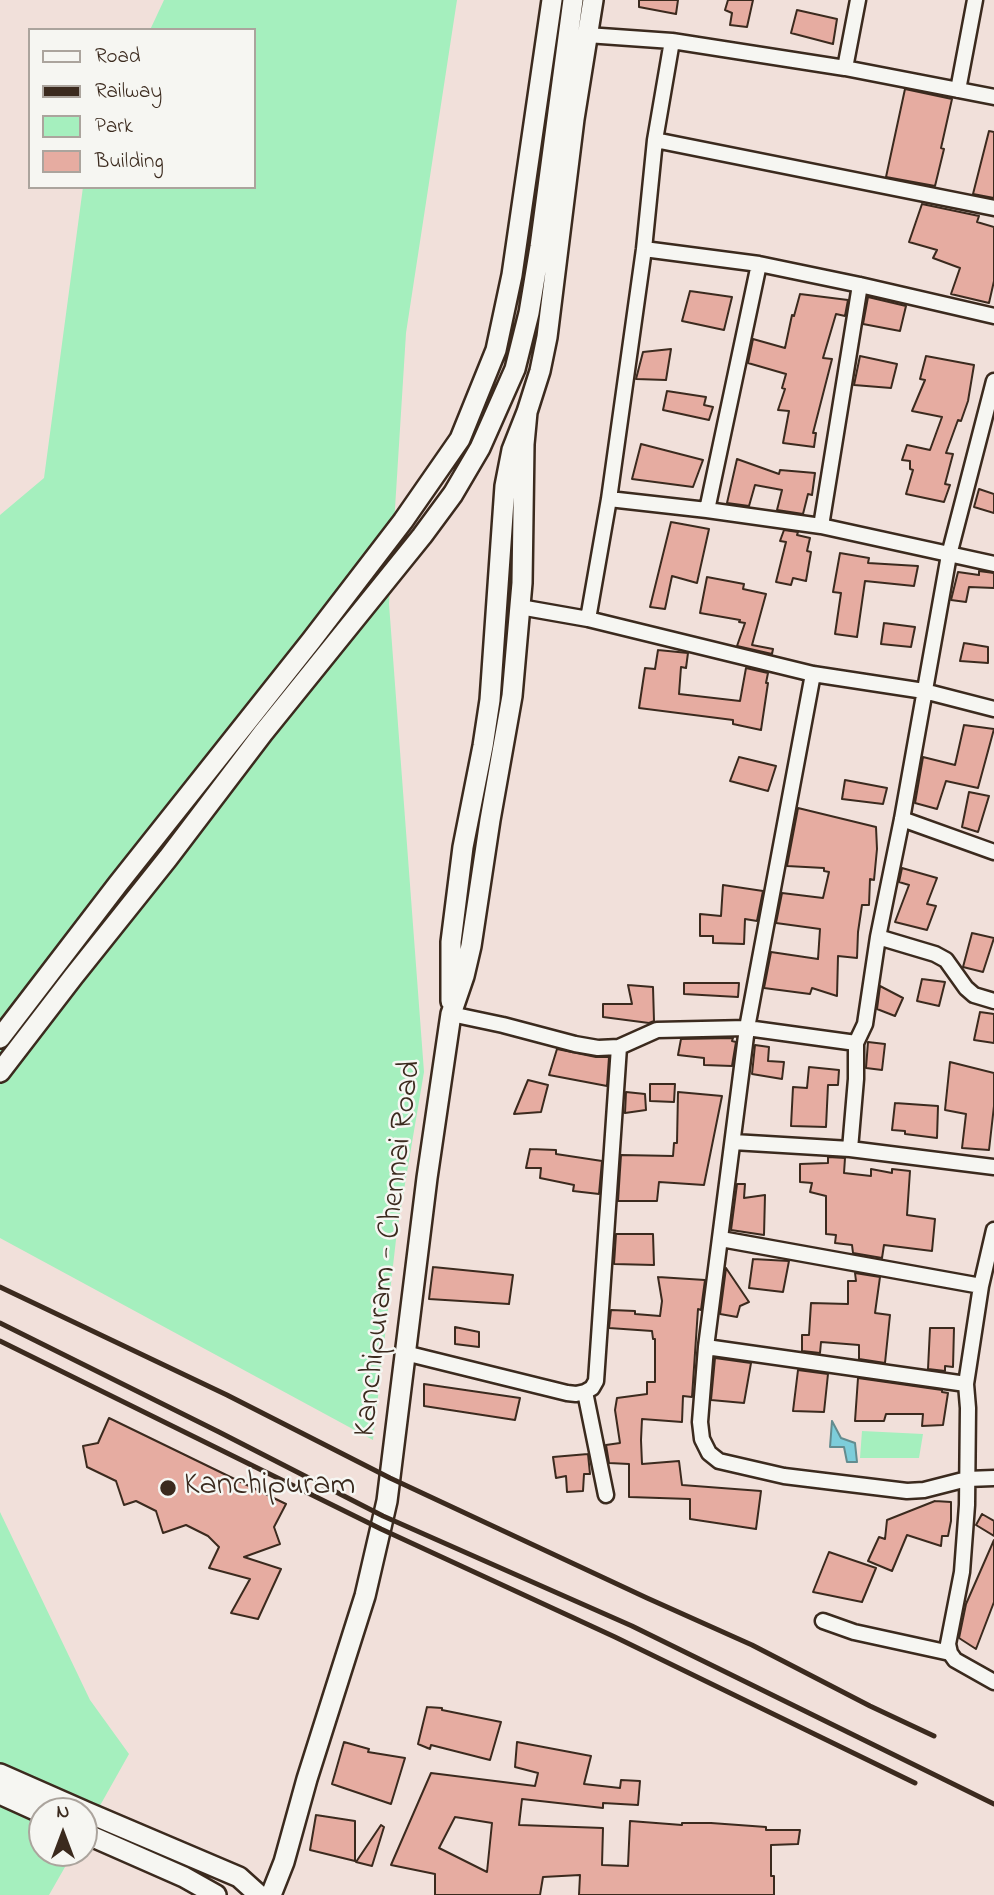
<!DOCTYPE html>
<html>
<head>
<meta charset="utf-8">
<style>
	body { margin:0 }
	#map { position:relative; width:994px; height:1895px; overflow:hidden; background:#f1e0da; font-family:"Indie Flower",sans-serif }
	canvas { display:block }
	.legend { position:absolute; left:28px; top:28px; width:228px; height:161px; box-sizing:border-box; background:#f6f6f2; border:2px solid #aba49d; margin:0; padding:9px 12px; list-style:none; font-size:21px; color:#3b2a1e }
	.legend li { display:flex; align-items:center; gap:14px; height:35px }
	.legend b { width:35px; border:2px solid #aba49d }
	.north { position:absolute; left:28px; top:1797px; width:70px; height:70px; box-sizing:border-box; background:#f6f6f2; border:2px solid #aba49d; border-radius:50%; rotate:0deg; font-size:19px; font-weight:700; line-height:28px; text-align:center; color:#3b2a1e }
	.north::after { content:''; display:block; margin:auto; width:24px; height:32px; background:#3b2a1e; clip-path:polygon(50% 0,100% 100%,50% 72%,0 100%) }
</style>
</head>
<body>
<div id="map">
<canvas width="994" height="1895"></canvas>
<ul class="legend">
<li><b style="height:9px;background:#f6f6f2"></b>Road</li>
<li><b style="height:9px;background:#3b2a1e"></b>Railway</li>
<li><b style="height:19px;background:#a5efbe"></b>Park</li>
<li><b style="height:19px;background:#e6aca1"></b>Building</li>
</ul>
<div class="north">N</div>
</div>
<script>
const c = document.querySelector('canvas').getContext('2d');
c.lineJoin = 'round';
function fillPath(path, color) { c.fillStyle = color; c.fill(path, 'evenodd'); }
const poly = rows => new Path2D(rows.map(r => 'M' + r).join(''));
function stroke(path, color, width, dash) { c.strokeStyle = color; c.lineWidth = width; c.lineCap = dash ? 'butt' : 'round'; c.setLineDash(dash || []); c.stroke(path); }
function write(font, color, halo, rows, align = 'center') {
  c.font = font + ' "Indie Flower",sans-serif'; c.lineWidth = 5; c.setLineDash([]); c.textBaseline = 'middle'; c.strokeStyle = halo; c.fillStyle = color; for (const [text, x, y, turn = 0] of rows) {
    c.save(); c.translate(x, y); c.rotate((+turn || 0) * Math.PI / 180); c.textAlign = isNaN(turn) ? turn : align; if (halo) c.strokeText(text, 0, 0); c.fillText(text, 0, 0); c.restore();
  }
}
fillPath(poly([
	[164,0,457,0,406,333,389,604,424,1072,397,1231,373,1440,0,1238,0,515,44,478,83,187,254,187,254,30,150,30],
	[862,1431,923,1434,919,1458,860,1458],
	[0,1512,90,1700,129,1754,84,1834,84,1811,42,1811,42,1853,73,1853,49,1895,0,1895]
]), '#a5efbe');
const water = poly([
	[832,1421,841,1438,855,1443,857,1462,847,1462,844,1447,830,1447,832,1421]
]);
fillPath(water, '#7dcdda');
stroke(water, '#638c8f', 2);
const building = poly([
	[639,0,678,0,676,14,639,7,639,0],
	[728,0,753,0,747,27,730,25,732,13,725,10,728,0],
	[797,10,837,19,833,44,791,33,797,10],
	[905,89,952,99,941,148,944,149,935,186,886,177,905,89],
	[989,131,994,132,994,198,973,194,989,131],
	[922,204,979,216,977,222,994,227,994,281,989,303,951,294,960,268,933,258,937,250,909,242,922,204],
	[690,291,732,297,724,330,682,321,690,291],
	[800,294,848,300,845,316,836,314,823,358,832,359,813,433,816,433,814,447,783,443,789,411,778,410,785,389,782,388,786,374,748,363,753,339,785,348,792,315,794,316,800,294],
	[868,297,906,306,900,331,863,324,868,297],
	[671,349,666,380,636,379,643,352,671,349],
	[860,356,897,364,891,388,854,385,860,356],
	[926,356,974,365,968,401,961,421,958,420,946,453,953,454,945,484,950,485,944,502,906,494,913,470,910,469,910,461,902,460,907,445,930,450,942,417,912,411,925,380,920,379,926,356],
	[667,391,706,397,704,405,713,407,709,420,663,410,667,391],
	[641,444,703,460,693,487,632,479,641,444],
	[737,459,779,474,780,470,815,473,812,495,808,494,803,514,777,510,782,490,755,485,749,506,727,503,737,459],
	[979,489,994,494,994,513,974,507,979,489],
	[671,522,709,529,697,583,672,576,665,609,650,607,671,522],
	[784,530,798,532,797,535,810,538,807,551,811,552,806,581,793,578,791,585,776,582,786,542,780,541,784,530],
	[840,553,869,558,868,563,918,566,914,586,865,581,857,637,835,634,841,593,833,592,840,553],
	[979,571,994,573,994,588,969,587,966,602,951,600,958,572,979,575,979,571],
	[707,577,744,584,743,589,766,594,752,645,773,649,772,654,737,646,745,623,739,622,740,620,700,613,707,577],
	[884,623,915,627,911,647,881,644,884,623],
	[964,643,988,647,988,663,960,661,964,643],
	[658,650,688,653,686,668,681,667,679,694,740,701,746,668,768,673,766,683,768,683,761,730,733,724,733,720,639,708,645,668,655,669,658,650],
	[964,725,994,729,978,788,946,781,937,809,915,803,923,757,955,765,964,725],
	[739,757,776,766,768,791,730,781,739,757],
	[845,780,887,788,883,804,842,799,845,780],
	[969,792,989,796,978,832,962,827,969,792],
	[798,808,876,827,877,849,874,880,870,879,869,905,862,905,858,932,857,958,838,956,837,996,812,988,810,994,764,988,771,952,818,959,820,929,776,923,782,893,823,898,829,872,824,871,824,868,787,866,798,808],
	[902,868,937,878,927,904,936,906,927,930,895,922,909,885,899,882,902,868],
	[723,885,763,891,757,921,745,919,744,944,713,943,713,936,700,936,700,914,721,916,723,885],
	[972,933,994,938,983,972,963,967,972,933],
	[922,979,945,982,939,1006,917,1001,922,979],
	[684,983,739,983,738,997,684,994,684,983],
	[628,985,653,987,654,1021,649,1023,603,1017,603,1004,632,1004,628,985],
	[880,986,903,998,895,1016,877,1009,880,986],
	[980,1012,994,1014,994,1043,974,1040,980,1012],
	[733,1038,732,1041,736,1042,732,1066,704,1065,704,1058,678,1055,681,1039,733,1038],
	[868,1042,885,1044,882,1070,866,1068,868,1042],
	[755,1045,769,1047,768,1061,784,1062,782,1079,752,1074,755,1045],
	[557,1049,596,1057,609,1057,607,1086,549,1075,557,1049],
	[950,1062,994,1073,994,1106,989,1150,962,1148,966,1114,945,1110,950,1062],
	[809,1067,839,1070,838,1085,828,1085,826,1127,791,1126,793,1087,807,1088,809,1067],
	[528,1080,548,1085,541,1112,514,1114,528,1080],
	[650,1084,675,1084,674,1102,650,1101,650,1084],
	[626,1092,645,1094,646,1110,625,1113,626,1092],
	[678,1092,722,1096,704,1185,659,1182,657,1201,618,1201,621,1155,673,1156,674,1143,677,1143,678,1092],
	[895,1103,938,1106,937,1138,905,1134,905,1131,892,1130,895,1103],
	[530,1149,556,1150,556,1154,602,1161,599,1194,573,1191,574,1185,540,1178,541,1168,526,1168,530,1149],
	[828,1157,845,1158,844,1173,871,1176,871,1169,892,1173,892,1169,910,1171,907,1215,935,1219,932,1251,884,1245,882,1258,853,1253,852,1245,835,1243,836,1235,826,1234,826,1196,810,1192,812,1183,800,1182,800,1164,828,1163,828,1157],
	[737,1184,745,1184,744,1198,765,1195,764,1235,731,1230,737,1184],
	[616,1234,653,1234,654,1265,614,1264,616,1234],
	[753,1259,789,1261,783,1292,749,1288,753,1259],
	[433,1267,513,1275,509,1304,429,1299,433,1267],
	[726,1268,749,1302,740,1306,737,1317,720,1314,726,1268],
	[855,1273,880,1277,875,1313,890,1315,885,1363,859,1359,859,1345,821,1342,820,1353,802,1351,802,1335,809,1335,811,1303,848,1304,848,1281,856,1281,855,1273],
	[658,1277,705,1280,701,1310,698,1309,692,1397,683,1396,682,1422,642,1419,641,1440,642,1464,679,1461,682,1485,761,1491,756,1529,690,1519,690,1499,629,1497,629,1464,609,1463,606,1445,620,1443,615,1410,617,1398,647,1394,647,1382,655,1382,655,1339,653,1339,652,1331,609,1328,611,1310,635,1311,635,1314,660,1316,662,1301,658,1277],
	[455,1327,479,1332,479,1347,455,1344,455,1327],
	[930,1328,954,1328,953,1367,945,1366,945,1371,928,1369,930,1328],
	[715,1358,751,1363,744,1403,711,1400,715,1358],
	[798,1370,828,1374,824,1412,793,1411,798,1370],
	[858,1378,942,1390,942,1392,948,1393,943,1425,922,1426,923,1414,886,1414,884,1421,855,1421,858,1378],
	[424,1384,520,1398,515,1420,424,1406,424,1384],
	[109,1418,286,1504,274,1527,280,1544,244,1557,281,1569,258,1619,231,1613,250,1579,209,1568,219,1547,208,1536,186,1525,163,1533,156,1511,136,1501,124,1505,116,1481,87,1467,83,1446,98,1443,109,1418],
	[588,1454,590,1474,584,1474,583,1491,567,1492,566,1476,556,1478,553,1457,588,1454],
	[935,1501,951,1502,951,1521,948,1536,942,1536,941,1546,907,1535,892,1571,868,1561,879,1537,885,1539,887,1520,935,1501],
	[982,1514,994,1521,994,1536,976,1525,982,1514],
	[994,1540,994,1602,976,1649,959,1638,966,1604,994,1540],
	[829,1552,876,1568,862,1602,813,1592,829,1552],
	[427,1707,442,1708,442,1710,501,1722,490,1760,431,1745,430,1749,418,1744,427,1707],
	[344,1742,369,1749,368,1752,405,1758,391,1804,332,1784,344,1742],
	[517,1742,591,1756,584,1784,620,1788,621,1780,640,1781,638,1805,603,1803,603,1808,522,1799,519,1825,603,1828,602,1865,628,1866,630,1821,682,1825,682,1823,711,1823,766,1827,766,1830,800,1830,798,1844,771,1845,771,1876,774,1876,774,1895,579,1895,580,1875,543,1877,540,1895,435,1895,435,1874,391,1865,431,1773,535,1786,538,1773,515,1767,517,1742],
	[455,1817,492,1823,487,1872,439,1848,455,1817],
	[316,1815,355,1821,355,1861,310,1850,316,1815],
	[381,1825,384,1827,372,1866,356,1862,381,1825]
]);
fillPath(building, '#e6aca1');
stroke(building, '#3b2a1e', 2);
const minor = poly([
	[587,35,672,41,845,68,994,97],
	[845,68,858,0],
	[958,90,975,0],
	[655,140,994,208],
	[644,249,759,264,860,285,994,316],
	[609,499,707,510,821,526,994,564],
	[707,510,759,264],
	[821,526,860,285],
	[520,607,588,619,813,674,924,691,994,709],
	[588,619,609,499,644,249,655,140,672,41],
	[813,674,747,1028,706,1347,966,1384,981,1286,994,1230],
	[902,819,994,852],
	[878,937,935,954,946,960,966,988,974,995,994,1001],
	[451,1014,503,1025,575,1044,598,1048,619,1047,657,1030,747,1028,856,1043,865,1024,878,937,902,819,949,555,994,381],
	[733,1142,850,1149,994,1167],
	[850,1149,856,1079,856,1043],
	[721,1239,981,1286],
	[706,1347,700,1422,702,1439,709,1453,719,1461,784,1476,907,1491,924,1490,967,1479,994,1478],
	[405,1353,567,1393,576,1394,585,1392,592,1388,596,1381,619,1047],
	[966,1384,968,1408,967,1505,962,1572,948,1644,950,1653,955,1660,994,1682],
	[585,1392,606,1495],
	[823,1621,854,1632,950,1653]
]);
const secondary = poly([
	[451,1001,451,942,463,847,483,746,490,700,505,486,512,450,527,412,540,371,547,337,574,119,593,0],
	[0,1038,118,884,311,641,403,521,460,439,496,350,512,275,552,0],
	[0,1072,73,977,168,858,263,733,422,536,453,494,480,448,515,369,529,313,540,247,573,0],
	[0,1774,84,1811],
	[0,1794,42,1813],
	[84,1811,239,1877,259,1895],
	[84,1833,184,1877,216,1895],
	[271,1895,284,1862,307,1779,365,1596,387,1501,427,1178,451,1014,464,976,471,946,490,820,512,696,522,583,524,444,527,412]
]);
stroke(minor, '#3b2a1e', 19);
stroke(secondary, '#3b2a1e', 24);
stroke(minor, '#f6f6f2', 14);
stroke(secondary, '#f6f6f2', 19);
stroke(poly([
	[0,1287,227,1395,390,1478,647,1598,752,1645,870,1706,934,1736],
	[0,1323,219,1432,383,1516,632,1626,994,1804],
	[0,1341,381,1529,615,1637,915,1783]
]), '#3b2a1e', 5);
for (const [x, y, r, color] of [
	[168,1488,9,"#3b2a1e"]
]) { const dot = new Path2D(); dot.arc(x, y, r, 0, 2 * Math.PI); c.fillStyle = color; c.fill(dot); stroke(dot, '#f6f6f2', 2.5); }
write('32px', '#3b2a1e', '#f6f6f2', [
	["Kanchipuram - Chennai Road",390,1249,-83]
]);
write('32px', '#3b2a1e', '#f6f6f2', [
	["Kanchipuram",184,1488]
], 'left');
</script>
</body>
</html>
